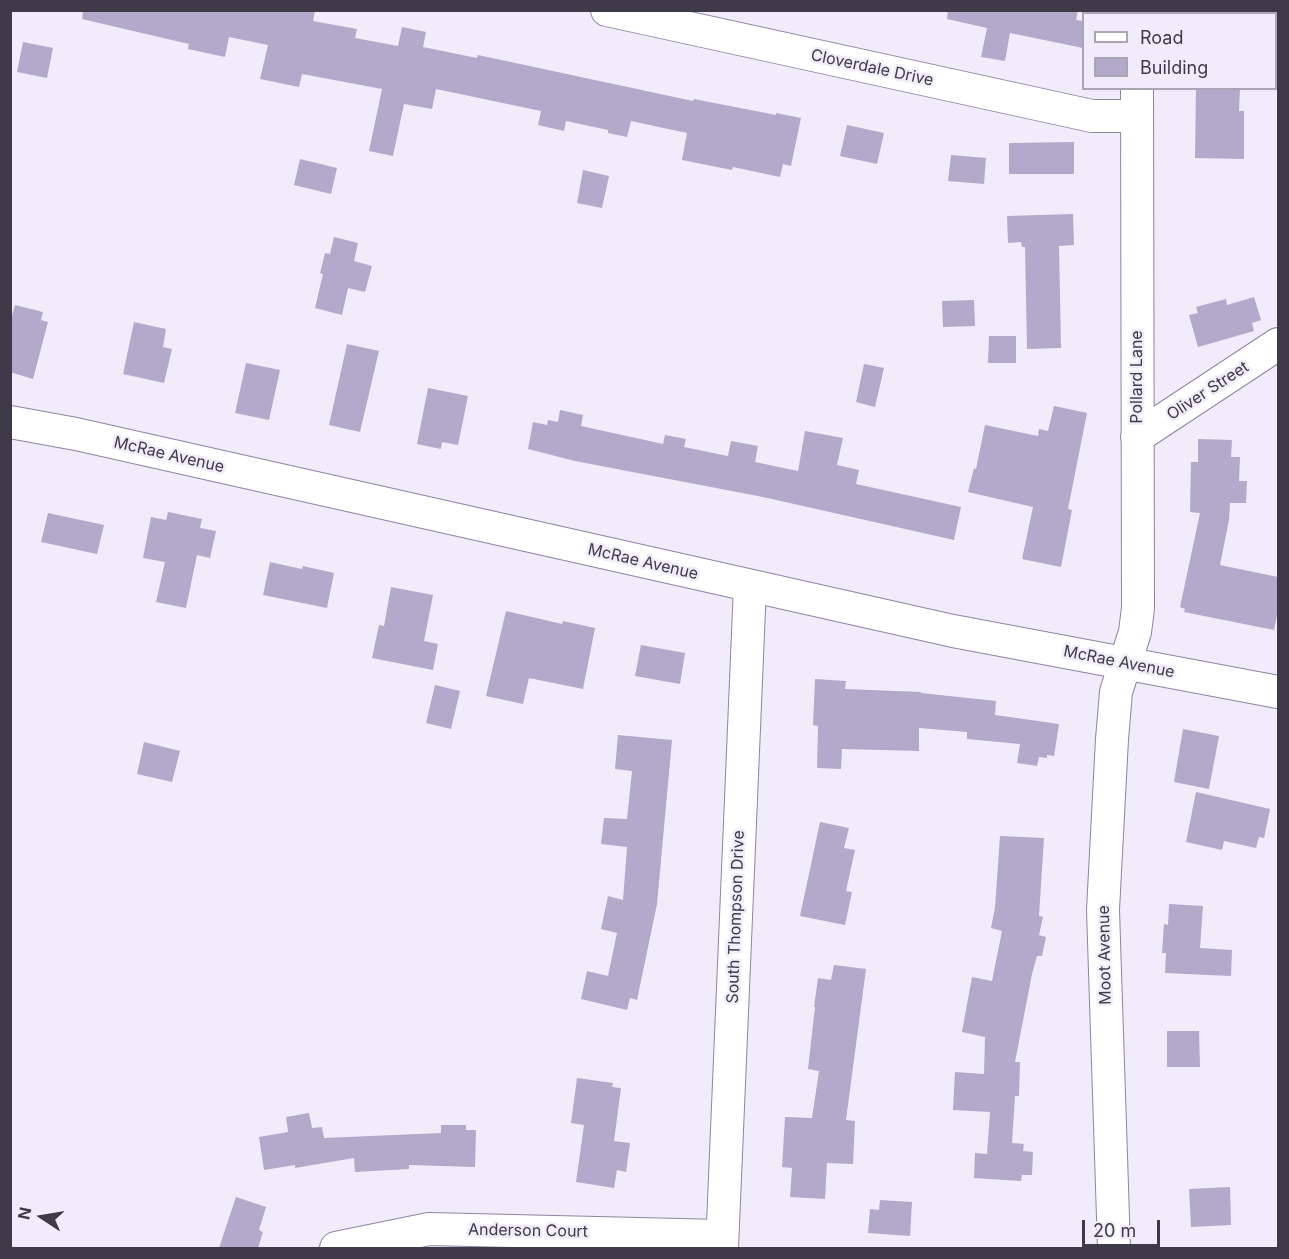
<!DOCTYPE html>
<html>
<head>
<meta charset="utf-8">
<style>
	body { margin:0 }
	#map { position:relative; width:1289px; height:1259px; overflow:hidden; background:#f0ecfa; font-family:Inter,sans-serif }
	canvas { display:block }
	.frame { position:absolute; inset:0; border:12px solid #3f3a48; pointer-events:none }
	.legend { position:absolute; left:1082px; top:12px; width:195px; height:78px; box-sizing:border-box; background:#f0ecfa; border:2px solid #a9a5b3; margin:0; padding:8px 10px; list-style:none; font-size:18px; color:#3f3a48 }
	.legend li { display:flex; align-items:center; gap:12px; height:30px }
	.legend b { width:30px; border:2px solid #a9a5b3 }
	.north { position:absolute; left:12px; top:1187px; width:60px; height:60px; -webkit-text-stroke:4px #f0ecfa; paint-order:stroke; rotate:282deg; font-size:16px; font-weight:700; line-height:24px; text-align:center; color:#3f3a48 }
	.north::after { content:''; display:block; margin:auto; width:21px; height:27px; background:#3f3a48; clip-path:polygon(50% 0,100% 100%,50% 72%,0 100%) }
	.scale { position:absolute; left:1082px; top:1220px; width:78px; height:27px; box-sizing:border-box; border:3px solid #3f3a48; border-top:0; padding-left:8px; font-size:18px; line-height:21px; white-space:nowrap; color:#3f3a48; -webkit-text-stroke:4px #f0ecfa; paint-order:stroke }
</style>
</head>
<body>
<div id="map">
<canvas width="1289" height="1259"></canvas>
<div class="frame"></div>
<ul class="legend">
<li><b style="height:8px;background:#fff"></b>Road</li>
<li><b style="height:16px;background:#b4a9ca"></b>Building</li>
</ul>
<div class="north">N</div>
<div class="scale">20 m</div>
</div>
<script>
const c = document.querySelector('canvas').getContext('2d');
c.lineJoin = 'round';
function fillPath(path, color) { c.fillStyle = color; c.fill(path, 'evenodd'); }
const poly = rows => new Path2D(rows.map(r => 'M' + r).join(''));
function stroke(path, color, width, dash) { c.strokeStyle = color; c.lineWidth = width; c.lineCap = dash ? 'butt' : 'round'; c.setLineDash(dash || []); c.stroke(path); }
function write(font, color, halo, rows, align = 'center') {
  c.font = font + ' Inter,sans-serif'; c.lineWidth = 5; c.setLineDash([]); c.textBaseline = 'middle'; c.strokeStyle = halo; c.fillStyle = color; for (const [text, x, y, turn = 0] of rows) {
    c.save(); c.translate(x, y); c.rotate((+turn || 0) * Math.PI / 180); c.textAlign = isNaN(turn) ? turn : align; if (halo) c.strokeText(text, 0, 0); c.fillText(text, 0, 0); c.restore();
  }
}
fillPath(poly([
	[83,10,315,10,313,21,357,29,355,38,398,46,402,27,426,32,423,47,477,58,478,55,693,101,694,99,776,115,776,113,801,118,791,166,783,164,780,177,733,167,732,170,682,160,687,133,631,121,627,137,608,133,608,130,566,121,564,131,538,125,541,111,436,89,432,109,404,104,393,156,369,151,382,89,302,74,299,87,260,79,268,45,229,37,225,57,188,49,189,44,82,19],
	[948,10,1078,10,1076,20,1083,21,1083,48,1010,33,1005,61,981,57,987,28,947,19],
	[23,42,53,48,47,78,17,72],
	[1196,88,1240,88,1239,111,1244,111,1244,159,1195,158],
	[847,125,884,133,877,164,840,156],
	[1074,142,1074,174,1009,174,1009,143],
	[951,155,986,158,984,184,948,181],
	[300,159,337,168,331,194,294,185],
	[583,170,609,176,602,208,577,203],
	[1073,214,1074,245,1059,246,1061,348,1027,349,1025,247,1022,247,1021,242,1008,243,1007,216],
	[334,237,358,243,354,261,372,266,365,292,348,288,342,315,315,308,323,274,320,273,325,253,330,254],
	[1254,297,1261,320,1252,323,1254,331,1198,347,1189,315,1198,313,1196,307,1226,299,1227,305],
	[974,300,975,326,943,327,942,301],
	[15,305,43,312,41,320,48,322,33,379,10,372,10,323],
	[134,322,166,329,163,347,172,349,164,383,123,374],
	[989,336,1016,336,1016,363,988,363],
	[347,344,379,351,360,432,329,425],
	[246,363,280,370,269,420,235,413],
	[864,364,884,368,875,407,856,402],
	[428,388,468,396,458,445,442,442,441,449,417,444],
	[1054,406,1087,413,1068,509,1072,510,1061,567,1022,559,1033,507,968,492,974,468,976,469,985,425,1038,436,1039,429,1048,431],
	[560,410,583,415,581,426,663,444,665,435,686,439,684,447,728,456,731,441,758,446,755,462,798,471,805,431,843,438,837,465,859,470,856,484,961,507,954,540,763,497,575,461,528,449,533,422,547,425,548,420,558,422],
	[1198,439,1232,440,1231,457,1240,457,1239,481,1247,481,1246,503,1230,503,1229,520,1220,565,1278,577,1278,610,1274,630,1184,612,1185,609,1180,607,1200,513,1190,512,1191,462,1198,462],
	[168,512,202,519,200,528,216,531,210,558,197,555,186,608,156,602,165,562,143,558,151,517,166,520],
	[48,513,104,525,97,554,41,542],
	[270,562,302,569,303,566,334,573,327,608,263,595],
	[391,587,433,595,424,641,438,644,433,670,372,658,379,625,384,626],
	[506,611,562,624,563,621,595,628,583,689,529,678,523,704,486,696],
	[641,645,685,653,680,684,635,676],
	[815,679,846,681,845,689,921,692,921,693,996,701,995,715,1059,724,1054,756,1047,755,1047,758,1039,757,1037,766,1017,763,1020,744,967,739,967,732,919,728,919,751,842,749,841,769,817,768,818,726,813,725],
	[435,685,460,691,451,729,426,723],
	[1183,729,1219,736,1209,789,1174,782],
	[618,735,672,740,657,904,637,1000,630,998,627,1010,581,999,587,971,608,976,617,933,601,929,608,896,623,900,627,847,601,844,604,818,627,819,632,771,615,769],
	[144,742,180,751,172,782,137,774],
	[1196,792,1270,809,1264,838,1259,837,1256,848,1224,841,1222,850,1186,842],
	[820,822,849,828,844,848,855,850,846,891,852,892,845,925,800,916],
	[1000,836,1044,838,1039,916,1043,917,1039,935,1046,937,1042,956,1037,956,1032,974,1015,1062,1020,1062,1019,1096,1015,1096,1012,1143,1024,1144,1023,1151,1033,1152,1032,1175,1022,1175,1021,1181,974,1178,975,1153,987,1154,990,1112,953,1110,955,1072,984,1074,985,1037,962,1032,972,977,992,981,1002,931,991,928,995,908],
	[1169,904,1203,906,1200,948,1232,950,1231,976,1165,973,1166,953,1162,953,1164,924,1168,925],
	[834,965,866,969,846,1120,855,1121,853,1164,827,1163,825,1199,790,1197,792,1168,782,1167,785,1117,812,1118,819,1071,808,1069,815,1007,814,1007,818,978,831,980],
	[1167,1031,1199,1031,1200,1067,1167,1067],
	[577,1078,613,1083,612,1087,621,1088,614,1141,630,1143,626,1172,617,1170,614,1188,576,1182,584,1125,571,1123],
	[309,1113,312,1128,322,1127,324,1138,441,1133,441,1125,466,1125,466,1130,476,1130,475,1167,409,1165,409,1169,355,1172,354,1158,295,1168,295,1165,264,1170,259,1137,288,1132,286,1117],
	[1230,1187,1231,1225,1191,1227,1189,1189],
	[236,1197,266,1207,259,1230,263,1232,258,1248,219,1248],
	[880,1200,912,1202,910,1236,868,1233,870,1209,879,1210]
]), '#b4a9ca');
const minor = poly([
	[607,10,1092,116,1137,116],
	[1137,10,1137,14],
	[10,422,76,434,953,631,1278,692],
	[1137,437,1278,344],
	[336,1248,429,1229,722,1236],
	[722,1248,750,586],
	[1114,1248,1103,910,1112,739,1116,692,1135,632,1138,608,1137,88]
]);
stroke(minor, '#8e84a4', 34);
stroke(minor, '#fff', 32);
write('16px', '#3f3a48', '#f0ecfa', [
	["Cloverdale Drive",872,68,12],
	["Pollard Lane",1137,377,-90],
	["Oliver Street",1208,391,-33],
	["McRae Avenue",169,455,13],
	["McRae Avenue",643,562,13],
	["McRae Avenue",1119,662,11],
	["South Thompson Drive",736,917,-88],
	["Moot Avenue",1105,955,-91],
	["Anderson Court",528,1231,1]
]);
</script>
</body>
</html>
